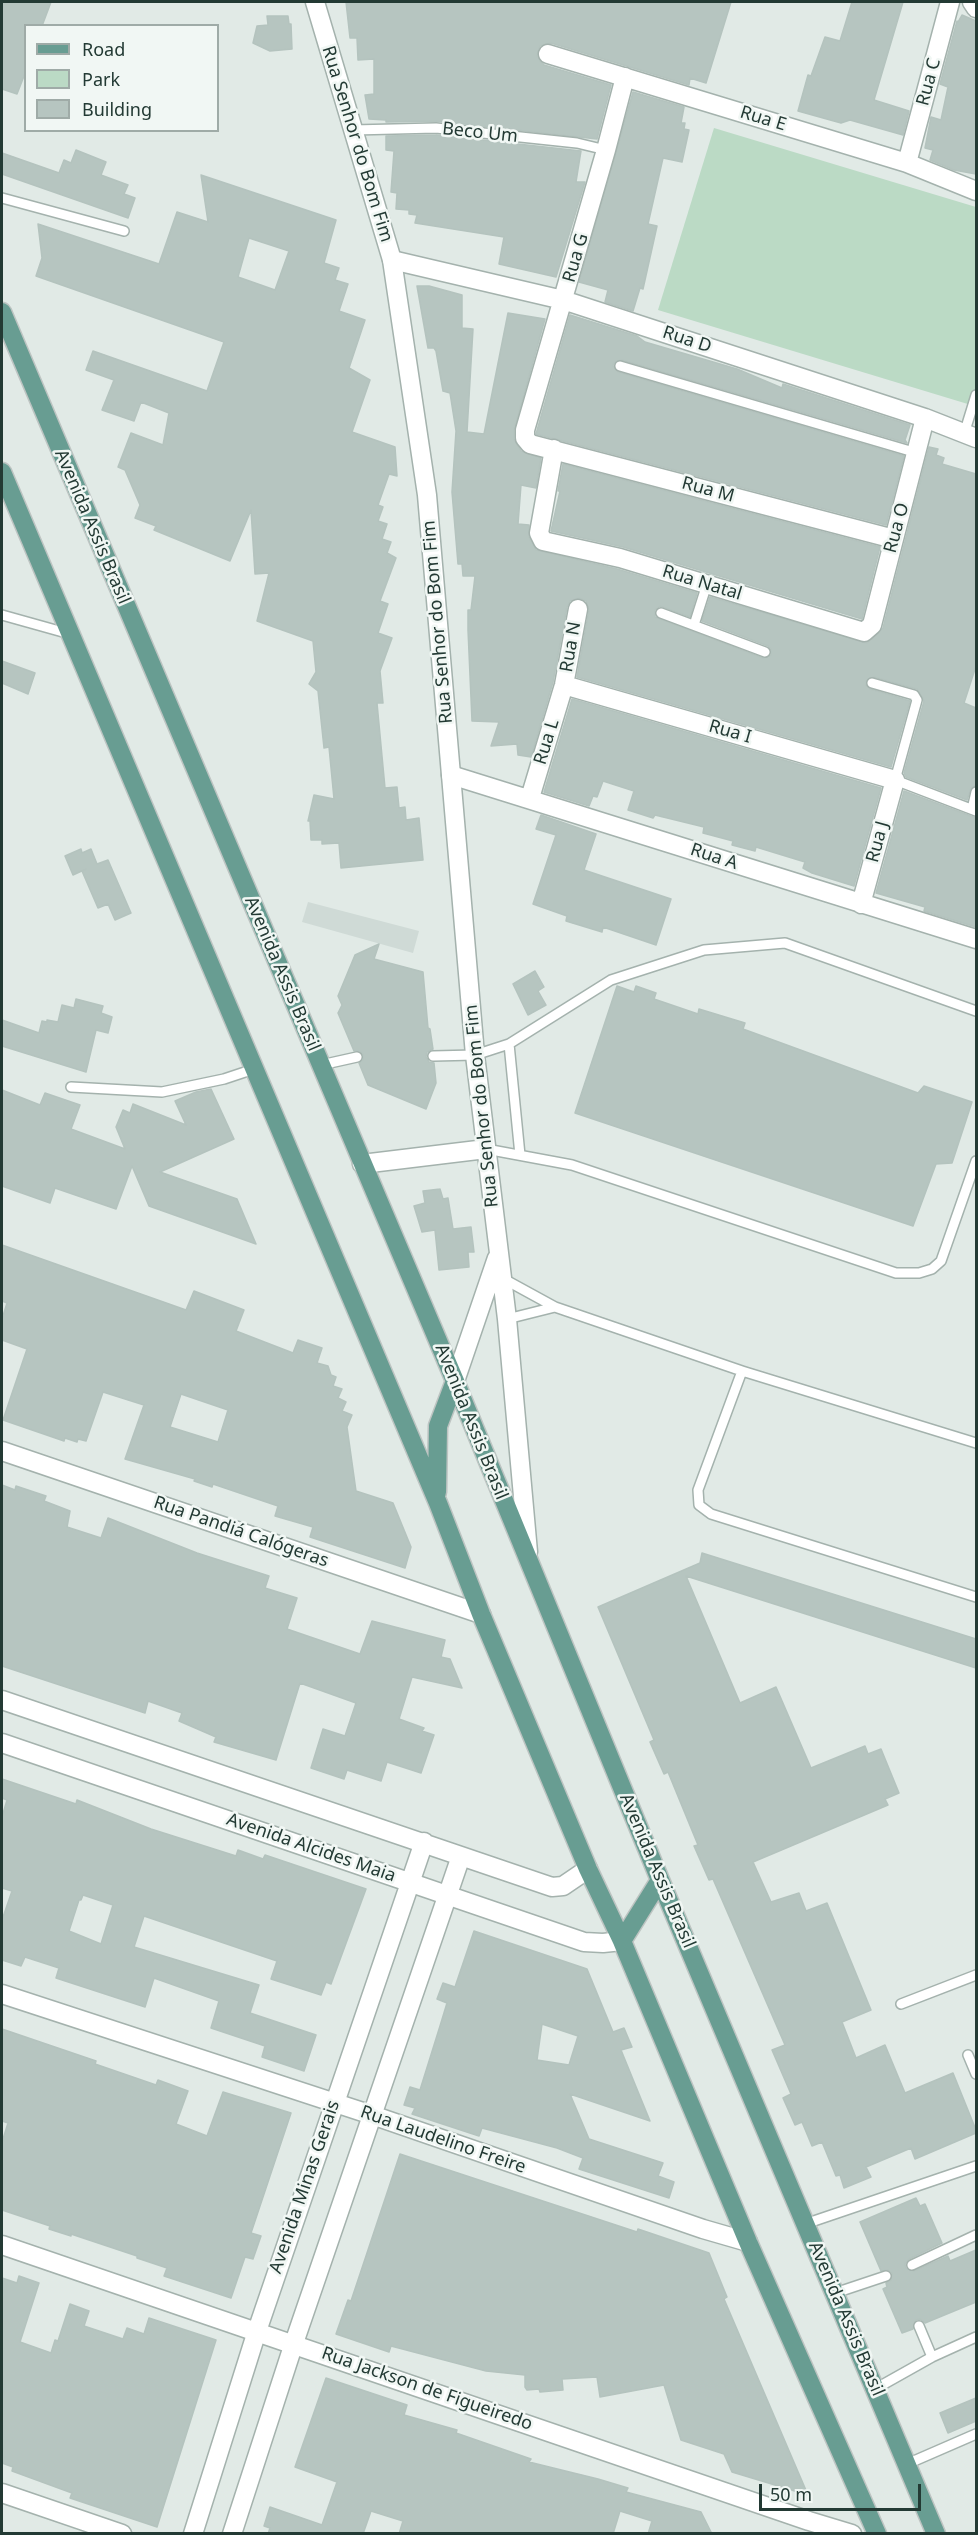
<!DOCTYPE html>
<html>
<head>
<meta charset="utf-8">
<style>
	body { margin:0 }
	#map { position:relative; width:978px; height:2535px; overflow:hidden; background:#e1eae6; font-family:"Noto Sans",sans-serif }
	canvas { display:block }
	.frame { position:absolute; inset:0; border:3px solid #233a34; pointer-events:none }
	.legend { position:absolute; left:24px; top:24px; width:195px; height:108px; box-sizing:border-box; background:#f1f7f4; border:2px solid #9faba7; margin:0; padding:8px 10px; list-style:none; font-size:18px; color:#233a34 }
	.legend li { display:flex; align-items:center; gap:12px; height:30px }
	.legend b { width:30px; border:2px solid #9faba7 }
	.scale { position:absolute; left:759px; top:2484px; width:162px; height:27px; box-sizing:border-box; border:3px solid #233a34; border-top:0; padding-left:8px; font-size:18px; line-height:21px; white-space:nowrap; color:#233a34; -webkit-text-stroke:4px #f1f7f4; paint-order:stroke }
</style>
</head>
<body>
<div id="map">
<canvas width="978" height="2535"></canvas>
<div class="frame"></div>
<ul class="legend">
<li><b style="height:8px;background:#689d92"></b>Road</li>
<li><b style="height:16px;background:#bbdac5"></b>Park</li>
<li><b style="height:16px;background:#b6c5c0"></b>Building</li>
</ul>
<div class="scale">50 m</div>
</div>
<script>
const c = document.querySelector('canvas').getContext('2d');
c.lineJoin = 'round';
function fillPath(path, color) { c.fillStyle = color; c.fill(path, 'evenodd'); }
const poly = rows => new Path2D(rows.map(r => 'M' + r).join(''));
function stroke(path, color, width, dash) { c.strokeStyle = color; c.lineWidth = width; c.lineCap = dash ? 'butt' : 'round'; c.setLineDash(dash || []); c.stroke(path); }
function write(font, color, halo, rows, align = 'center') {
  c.font = font + ' "Noto Sans",sans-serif'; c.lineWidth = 5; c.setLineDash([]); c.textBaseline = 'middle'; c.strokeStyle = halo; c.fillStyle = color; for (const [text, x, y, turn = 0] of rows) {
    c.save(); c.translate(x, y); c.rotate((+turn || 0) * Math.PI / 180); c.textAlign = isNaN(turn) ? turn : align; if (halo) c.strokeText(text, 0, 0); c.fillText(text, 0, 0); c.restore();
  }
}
fillPath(poly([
	[308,902,419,931,413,953,302,922]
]), '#cfdad6');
fillPath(poly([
	[714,128,976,207,976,386,971,405,658,310]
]), '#bbdac5');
const building = poly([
	[2,2,51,2,42,26,26,26,26,71,17,94,2,89,2,2],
	[346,2,731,2,706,83,690,78,689,85,551,43,540,46,537,56,544,65,611,85,597,139,437,121,386,122,386,120,369,119,365,95,374,94,374,59,358,60,357,38,350,38,346,2],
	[852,2,903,2,874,100,909,111,903,135,850,120,841,123,798,111,808,75,811,76,825,37,840,41,852,2],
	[962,15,976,21,976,174,954,170,930,160,933,150,925,148,931,117,941,120,948,87,940,84,957,21,958,22,962,15],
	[267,16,288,16,289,24,291,24,292,49,270,51,253,43,257,26,268,25,267,16],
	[633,92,684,107,681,123,685,123,684,129,689,130,682,162,663,158,648,224,657,226,643,289,640,288,633,311,605,302,608,290,579,282,633,92],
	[436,135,581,151,576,182,585,182,556,277,499,264,504,237,415,223,417,215,409,214,409,210,396,209,397,193,391,192,394,151,386,150,386,136,436,135],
	[76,150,106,162,101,175,128,185,124,194,135,198,128,218,2,174,2,153,59,173,64,160,71,163,76,150],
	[201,175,336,220,324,263,339,268,335,280,348,284,339,311,365,320,349,368,370,380,352,432,395,447,397,476,389,474,378,505,383,507,378,521,387,524,382,539,391,542,387,553,396,558,380,601,388,604,378,633,392,638,380,671,383,703,377,703,385,788,397,787,399,808,405,807,406,820,419,818,423,860,341,868,339,843,322,844,322,840,311,840,310,821,308,821,314,795,334,799,329,747,324,748,318,691,309,684,316,672,313,641,257,621,269,573,255,574,251,510,230,561,154,530,156,526,135,518,140,505,125,470,118,467,131,433,163,445,169,413,141,402,134,421,102,410,114,380,86,370,93,351,207,391,224,342,36,276,42,258,38,224,159,264,177,212,208,222,201,175],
	[249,238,289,251,275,290,238,277,249,238],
	[417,286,429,286,462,295,462,328,473,329,467,432,484,434,508,313,545,319,514,430,514,439,521,451,541,458,536,488,521,485,518,524,529,525,529,537,536,550,617,569,697,593,690,617,660,606,655,610,655,617,763,658,771,655,771,650,768,646,702,621,710,597,867,643,883,628,929,447,938,449,936,455,944,458,942,464,976,474,976,666,964,703,976,708,976,785,971,788,967,800,906,777,904,773,924,701,917,689,874,677,866,681,866,685,870,689,910,701,891,767,577,677,589,610,586,601,579,598,570,601,567,607,553,682,531,757,518,755,517,744,491,746,499,722,472,721,468,630,468,610,471,610,475,576,463,576,462,564,458,564,452,492,456,431,450,393,443,391,436,351,434,348,428,348,417,286],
	[570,315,637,336,645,342,737,369,782,388,783,384,910,425,905,440,907,443,622,360,616,361,613,365,618,372,904,456,886,525,536,434,570,315],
	[563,464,880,547,862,619,623,547,551,531,560,491,558,491,563,464],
	[2,661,35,673,28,694,2,683,2,661],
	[572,699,881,788,854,886,812,873,803,868,805,862,756,847,755,851,732,845,733,841,703,833,704,827,655,815,653,818,628,810,634,791,603,781,597,797,593,796,589,806,544,792,572,699],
	[904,791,976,818,976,927,924,911,925,907,876,893,904,791],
	[541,815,596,834,584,870,671,899,656,945,603,927,602,932,566,921,567,916,533,904,556,835,536,829,541,815],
	[81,849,82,853,91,849,97,864,108,860,131,913,115,920,108,904,98,908,82,871,86,869,73,875,65,856,81,849],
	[379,944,374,959,423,972,428,1028,430,1029,433,1049,427,1052,426,1057,429,1062,434,1063,436,1083,426,1109,368,1085,359,1063,363,1060,363,1055,360,1051,354,1051,338,1013,342,1005,338,996,355,955,379,944],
	[535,971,544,987,538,991,546,1005,528,1015,513,984,535,971],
	[617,986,634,992,636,986,656,993,654,999,698,1014,699,1009,745,1023,743,1029,918,1093,924,1086,972,1102,952,1163,936,1164,913,1226,575,1113,617,986],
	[76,999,103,1006,101,1013,112,1017,108,1033,96,1030,86,1072,2,1046,2,1020,39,1033,42,1021,47,1022,47,1020,58,1022,62,1005,74,1008,76,999],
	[211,1089,234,1139,160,1172,237,1199,256,1244,149,1206,132,1166,116,1209,55,1188,50,1203,2,1186,2,1090,40,1105,45,1093,80,1105,71,1129,125,1149,116,1127,123,1110,130,1113,133,1104,186,1125,175,1101,196,1092,211,1089],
	[440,1189,443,1199,448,1198,453,1229,471,1227,474,1252,468,1252,469,1267,439,1270,435,1230,422,1232,414,1206,425,1203,423,1191,440,1189],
	[2,1245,186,1310,194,1291,244,1310,236,1331,293,1353,298,1340,322,1348,317,1363,328,1366,331,1375,336,1377,333,1386,342,1389,338,1398,346,1402,342,1411,352,1415,347,1427,356,1491,393,1503,411,1547,405,1568,310,1537,313,1527,275,1516,278,1506,213,1484,212,1487,194,1481,195,1479,125,1459,144,1405,103,1392,86,1441,78,1439,77,1442,65,1438,64,1441,3,1420,27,1349,2,1340,2,1319,7,1303,2,1301,2,1245],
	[181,1394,228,1410,218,1442,170,1427,181,1394],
	[2,1485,15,1490,16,1486,46,1496,44,1501,70,1511,67,1527,101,1538,108,1518,197,1553,269,1576,265,1588,297,1598,287,1629,360,1654,372,1621,445,1640,441,1657,450,1659,462,1688,412,1677,399,1719,424,1728,422,1731,434,1735,421,1773,387,1762,381,1781,347,1770,344,1779,311,1768,323,1729,345,1736,356,1703,300,1683,276,1760,214,1742,216,1737,179,1721,182,1713,148,1701,145,1713,2,1666,2,1485],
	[702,1553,976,1639,976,1668,686,1576,740,1703,776,1687,811,1768,865,1746,868,1754,881,1749,899,1793,885,1799,888,1805,753,1862,771,1902,799,1893,806,1911,827,1903,871,2010,842,2022,856,2058,885,2045,905,2093,953,2073,976,2130,976,2133,915,2159,911,2148,866,2167,871,2177,844,2188,840,2175,836,2176,822,2142,812,2146,802,2122,795,2125,783,2098,791,2094,772,2050,785,2045,713,1879,709,1880,694,1846,698,1845,668,1772,664,1774,650,1742,654,1740,598,1607,700,1563,702,1553],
	[2,1779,76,1804,77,1800,151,1829,236,1856,238,1850,263,1859,265,1855,366,1889,331,1984,326,1982,321,1995,271,1979,277,1961,144,1916,134,1947,259,1985,250,2013,316,2035,304,2071,262,2057,265,2046,211,2028,219,2001,154,1978,145,2007,56,1978,59,1968,25,1957,21,1966,2,1960,2,1920,12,1891,2,1888,2,1817,7,1800,2,1798,2,1779],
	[83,1895,113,1905,101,1944,69,1931,79,1900,81,1900,83,1895],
	[474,1931,587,1969,613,2032,624,2028,632,2047,621,2050,650,2121,570,2094,589,2139,663,2163,658,2176,674,2182,669,2198,579,2169,583,2158,557,2148,482,2128,479,2136,412,2114,415,2108,404,2105,410,2087,420,2090,440,2026,447,2003,437,1999,443,1983,455,1987,474,1931],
	[542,2024,578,2036,569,2065,537,2060,542,2024],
	[2,2029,96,2061,95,2064,156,2085,158,2080,188,2091,176,2124,207,2136,223,2092,291,2113,251,2233,261,2236,253,2259,245,2257,231,2298,164,2276,167,2268,137,2258,137,2256,71,2234,71,2236,49,2229,50,2226,2,2210,2,2142,8,2123,2,2121,2,2029],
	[400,2154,637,2232,638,2229,709,2253,727,2297,724,2299,808,2495,732,2472,724,2454,681,2440,664,2385,600,2397,597,2377,562,2379,563,2390,540,2392,539,2389,527,2390,525,2387,525,2375,486,2371,391,2346,389,2352,336,2334,348,2300,351,2301,400,2154],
	[916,2198,920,2206,925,2204,942,2243,909,2259,905,2264,906,2268,914,2271,948,2256,950,2261,976,2250,976,2302,925,2323,920,2319,916,2320,913,2329,902,2333,883,2289,887,2287,886,2283,891,2280,892,2273,888,2270,881,2271,860,2222,916,2198],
	[19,2276,39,2283,20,2342,51,2353,55,2340,58,2341,70,2304,89,2311,84,2326,123,2339,127,2328,144,2334,149,2318,216,2340,157,2527,70,2498,72,2493,12,2471,13,2467,2,2463,2,2278,17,2283,19,2276],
	[326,2378,407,2405,404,2415,457,2430,456,2433,531,2459,529,2462,598,2479,628,2488,626,2492,701,2512,712,2534,648,2534,652,2521,620,2511,613,2534,399,2534,403,2521,371,2511,363,2534,268,2534,270,2528,264,2526,270,2507,322,2525,337,2482,295,2467,326,2378],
	[976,2398,976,2421,948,2433,940,2413,976,2398]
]);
fillPath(building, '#b6c5c0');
stroke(building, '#b4c3be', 1.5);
const service = poly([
	[353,130,436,128,577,143,606,150],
	[2,198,124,231],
	[620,366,917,453],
	[964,434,976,395],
	[661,613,765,652],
	[2,615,70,634],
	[694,625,707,584],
	[872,683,914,695,917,700,895,780,976,811],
	[972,809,976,792],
	[509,1044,520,1155],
	[433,1056,475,1055,509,1044,611,980,704,950,785,943,976,1011],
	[321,1065,357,1057],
	[71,1087,162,1092,224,1079,254,1069],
	[486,1149,572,1165,896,1273,919,1273,932,1269,941,1261,976,1161],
	[502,1278,555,1307,742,1371,976,1443],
	[507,1319,555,1307],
	[742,1371,698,1490,699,1505,711,1514,976,1597],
	[901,2004,976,1975],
	[968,2055,976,2074],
	[805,2224,976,2166],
	[912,2265,976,2235],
	[835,2293,886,2276],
	[919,2326,932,2357],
	[875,2389,932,2357,976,2337],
	[907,2464,976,2434]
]);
const minor = poly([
	[972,2,976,8],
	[548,54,907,163,976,191],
	[625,77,606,150,525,430,525,438,530,444,894,539],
	[907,163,950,2],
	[392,260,563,300,925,418,976,438],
	[554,449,539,533,543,541,620,558,864,632,872,625,925,418],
	[564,685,895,780,861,904],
	[451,775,976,939],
	[530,798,564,685,578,609],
	[362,1164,486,1149],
	[2,1451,481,1614],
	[2,1994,372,2115,703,2229,748,2242],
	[2,2245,809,2521,852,2534],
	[2,2493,122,2534]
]);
const tertiary = poly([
	[315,2,392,260,427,495,475,1055,507,1319,528,1552],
	[455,1381,497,1258],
	[2,1700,552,1887,563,1886,588,1869],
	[2,1743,584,1942,603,1943,622,1941],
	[193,2534,257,2331,424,1842],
	[232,2534,294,2343,461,1856]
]);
const primary = poly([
	[2,312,455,1381,660,1880,936,2534],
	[2,472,438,1503,481,1614,588,1869,622,1941,748,2242,877,2534],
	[437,1492,438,1426,455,1381],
	[622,1941,660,1880]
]);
stroke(service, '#a4b2ad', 12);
stroke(minor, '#a4b2ad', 21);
stroke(tertiary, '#a4b2ad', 21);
stroke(primary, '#bdc4c2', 21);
stroke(service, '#fff', 9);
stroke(minor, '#fff', 18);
stroke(tertiary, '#fff', 18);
stroke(primary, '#689d92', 18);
write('18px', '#233a34', '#f1f7f4', [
	["Rua C",929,82,-75],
	["Rua E",763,119,17],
	["Beco Um",480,133,6],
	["Rua Senhor do Bom Fim",357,144,73],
	["Rua G",576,258,-74],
	["Rua D",687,340,18],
	["Rua M",708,490,15],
	["Avenida Assis Brasil",92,527,67],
	["Rua O",897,528,-75],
	["Rua Natal",702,583,17],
	["Rua Senhor do Bom Fim",438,622,-95],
	["Rua N",571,647,-80],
	["Rua I",730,732,16],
	["Rua L",547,742,-73],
	["Rua J",878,842,-75],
	["Rua A",714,857,18],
	["Avenida Assis Brasil",282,974,67],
	["Rua Senhor do Bom Fim",482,1106,-96],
	["Avenida Assis Brasil",471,1422,68],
	["Rua Pandiá Calógeras",241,1532,19],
	["Avenida Alcides Maia",311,1848,19],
	["Avenida Assis Brasil",657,1871,67],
	["Rua Laudelino Freire",443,2140,19],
	["Avenida Minas Gerais",305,2187,-71],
	["Avenida Assis Brasil",846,2319,67],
	["Rua Jackson de Figueiredo",427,2389,19]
]);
</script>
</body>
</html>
